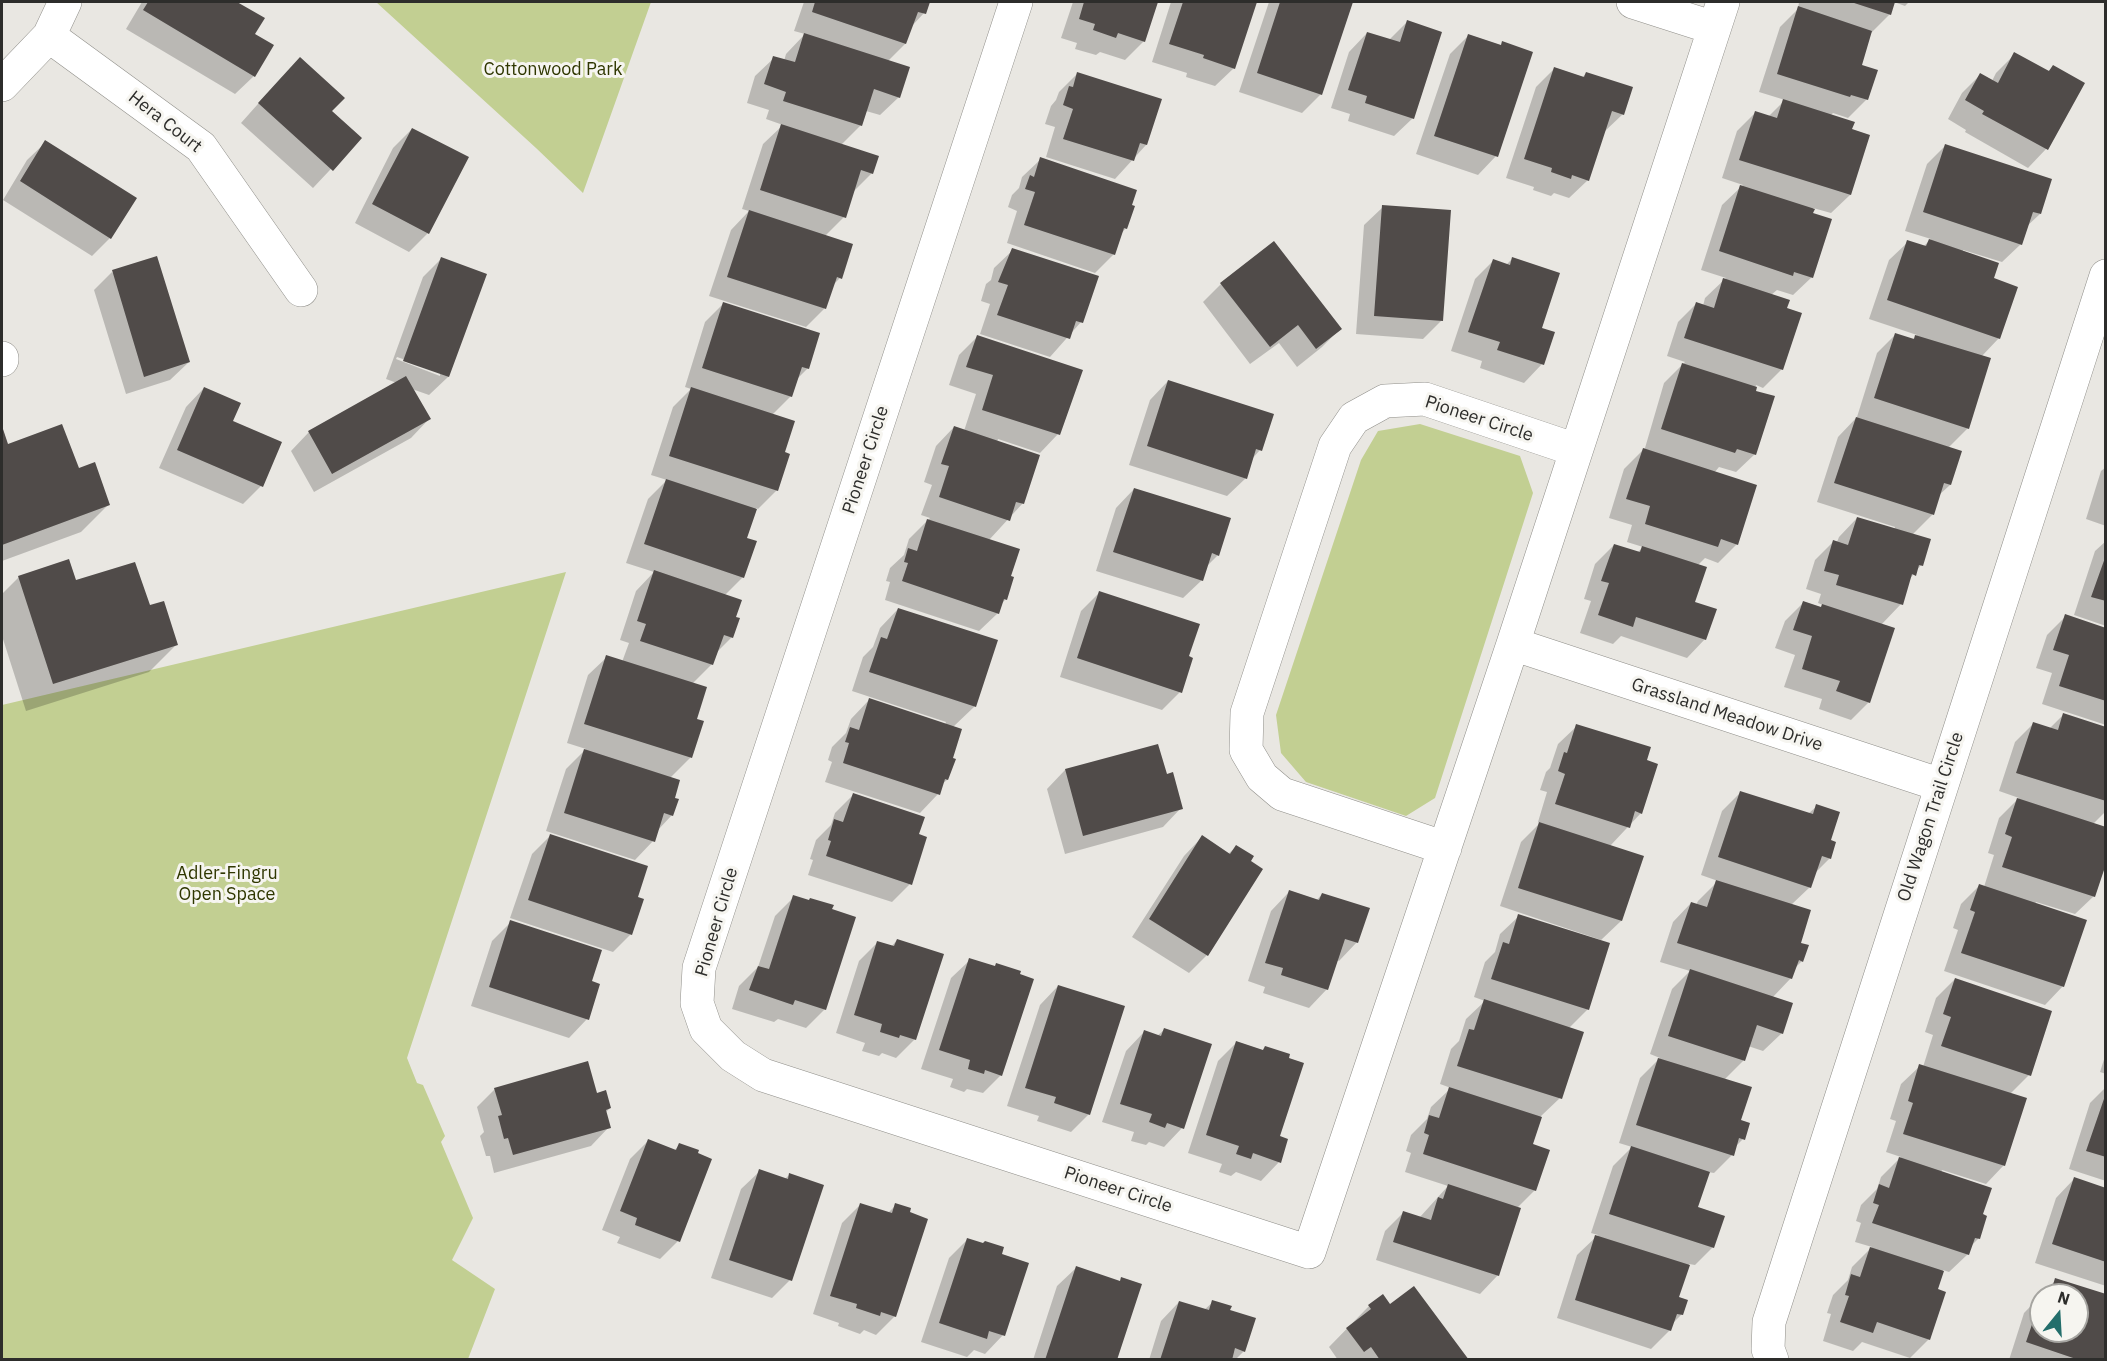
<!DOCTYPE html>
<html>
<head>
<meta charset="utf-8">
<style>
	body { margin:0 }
	#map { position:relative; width:2107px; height:1361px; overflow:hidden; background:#e9e7e2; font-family:"IBM Plex Sans",sans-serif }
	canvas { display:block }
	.frame { position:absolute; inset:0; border:3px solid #2d2d2b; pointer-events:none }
	.north { position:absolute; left:2029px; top:1283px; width:60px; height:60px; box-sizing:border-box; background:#f6f5f0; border:2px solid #a6a5a1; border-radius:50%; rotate:18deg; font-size:16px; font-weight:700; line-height:24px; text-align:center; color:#2d2d2b }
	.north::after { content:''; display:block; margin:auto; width:21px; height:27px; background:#236e6b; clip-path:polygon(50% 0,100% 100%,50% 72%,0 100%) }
</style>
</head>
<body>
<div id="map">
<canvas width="2107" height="1361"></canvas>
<div class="frame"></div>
<div class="north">N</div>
</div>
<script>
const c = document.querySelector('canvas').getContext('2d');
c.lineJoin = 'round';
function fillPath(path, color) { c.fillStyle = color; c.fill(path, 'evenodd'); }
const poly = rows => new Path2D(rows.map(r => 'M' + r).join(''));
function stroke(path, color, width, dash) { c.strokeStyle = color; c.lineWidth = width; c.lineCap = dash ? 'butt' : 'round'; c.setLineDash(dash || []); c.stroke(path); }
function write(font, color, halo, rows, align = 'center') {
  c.font = font + ' "IBM Plex Sans",sans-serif'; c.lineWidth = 6; c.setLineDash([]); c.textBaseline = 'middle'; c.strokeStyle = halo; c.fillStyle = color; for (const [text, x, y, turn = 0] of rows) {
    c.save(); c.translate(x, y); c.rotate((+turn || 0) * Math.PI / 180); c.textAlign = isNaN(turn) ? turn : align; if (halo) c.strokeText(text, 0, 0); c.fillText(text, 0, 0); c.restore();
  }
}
fillPath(poly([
	[376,2,651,2,583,193,536,148],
	[1420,424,1520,456,1533,493,1435,798,1406,816,1306,782,1281,753,1276,715,1361,460,1378,431],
	[566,572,407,1058,417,1083,423,1085,445,1136,441,1142,473,1218,452,1260,495,1289,468,1359,2,1359,2,705]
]), '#c2cf92');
fillPath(poly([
	[142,2,234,2,263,18,253,35,254,76,235,94,126,29],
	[804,2,928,2,924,13,911,27,905,44,887,62,899,97,880,115,866,111,861,125,841,145,872,173,853,192,844,217,825,236,840,278,832,286,824,309,806,327,709,296,731,230,749,211,742,209,763,144,783,125,766,119,769,110,747,103,755,76,774,58,784,61,786,54,805,34,794,31],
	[1073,2,1156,2,1144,41,1125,60,1100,52,1096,55,1075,49,1077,43,1061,38],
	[1171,2,1255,2,1234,68,1215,86,1186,77,1187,73,1152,62],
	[1269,2,1351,2,1321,94,1302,113,1239,92],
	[1799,2,1909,2,1905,6,1894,2,1890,14,1871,33,1860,66,1867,99,1848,118,1833,113,1830,116,1850,130,1868,136,1850,195,1831,213,1813,208,1812,214,1812,277,1793,295,1777,290,1771,295,1785,309,1782,369,1763,388,1756,385,1754,392,1755,454,1736,472,1719,467,1714,473,1737,544,1718,563,1705,558,1697,566,1694,603,1705,639,1687,658,1621,636,1613,644,1580,633,1591,601,1584,599,1595,564,1614,545,1637,553,1643,547,1627,542,1632,525,1609,518,1624,469,1645,448,1664,383,1685,362,1667,356,1678,322,1696,304,1703,306,1705,298,1726,278,1701,270,1722,205,1743,185,1722,178,1737,131,1756,112,1768,117,1785,100,1759,92,1780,27,1798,9],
	[1407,22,1413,118,1394,136,1348,121,1350,114,1331,108,1349,52,1367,33,1389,40],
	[1468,36,1500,46,1503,43,1531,53,1496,156,1478,175,1416,154,1450,54],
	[2015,54,2047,72,2053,67,2083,84,2046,149,2028,168,1965,132,1966,130,1948,119,1962,93,1980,75,1992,81,1996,73],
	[1554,69,1582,78,1586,73,1623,114,1604,132,1588,180,1569,198,1554,193,1551,196,1533,190,1534,187,1506,178,1536,87],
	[1077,74,1160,100,1146,145,1115,179,1046,157,1055,127,1045,124,1051,106,1056,100,1059,92],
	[282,77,330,112,360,138,313,188,241,123],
	[412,129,428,233,409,252,355,223,393,148],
	[46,142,110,238,92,256,3,200,27,160],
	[1945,146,2040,214,2026,227,2021,244,2002,262,1963,250,1963,252,1992,279,1999,338,1981,357,1968,428,1948,448,1950,485,1938,496,1932,515,1912,535,1921,565,1908,581,1901,604,1881,625,1869,702,1851,720,1819,709,1822,699,1784,687,1795,655,1775,648,1785,621,1803,603,1820,608,1823,605,1818,603,1821,594,1806,589,1815,560,1834,541,1837,542,1839,537,1857,518,1894,530,1895,527,1817,502,1838,437,1857,417,1877,353,1895,335,1912,340,1917,335,1869,319,1889,260,1908,242,1923,247,1931,239,1905,231,1927,164],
	[1041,159,1126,228,1121,234,1114,254,1095,273,1007,243,1017,211,1008,207,1012,195,1019,188,1022,177],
	[1383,207,1442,320,1423,339,1356,334,1364,225],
	[1013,250,1081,322,1050,357,980,334,990,304,981,301,986,284,991,280,994,268],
	[442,258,448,377,429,395,412,389,429,419,411,438,314,492,291,451,309,432,397,383,386,379,423,277],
	[397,357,440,372,440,376,396,359],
	[1513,258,1540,329,1542,364,1524,383,1480,368,1482,361,1451,351,1475,279,1494,260,1506,265],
	[112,272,189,362,170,380,126,394,94,290],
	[1221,284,1340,329,1322,347,1297,367,1279,343,1250,364,1203,302],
	[723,304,808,368,796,380,791,396,772,415,783,453,777,490,758,509,756,508,745,538,743,577,724,596,734,618,732,637,716,653,712,664,692,684,695,720,702,722,690,758,670,778,673,798,672,815,657,831,653,841,635,860,546,831,566,769,586,749,567,743,588,675,607,657,622,662,629,643,620,640,636,591,654,572,626,563,648,499,667,480,651,475,673,407,691,389,685,387,705,322],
	[977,337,1058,434,1040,453,998,439,997,442,1023,503,989,540,1009,577,1006,599,1001,604,998,613,979,631,885,600,890,582,886,581,890,568,904,555,909,539,930,518,921,515,932,485,924,482,936,446,954,427,964,431,976,394,949,385,959,355],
	[1168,381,1260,450,1252,459,1246,478,1227,496,1129,465,1150,400],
	[204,388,231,422,261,486,243,504,159,468,186,407],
	[2,430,7,446,78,470,108,505,81,532,2,561],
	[2106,467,2106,526,2086,519,2101,471],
	[1134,489,1218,555,1206,567,1202,580,1183,598,1096,571,1116,508],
	[2106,541,2106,626,2074,615,2095,551],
	[19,577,75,582,149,607,177,644,149,672,26,711,2,636,2,594],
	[1099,593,1187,657,1180,692,1162,710,1060,677,1081,611],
	[898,609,996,641,974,707,953,727,947,780,941,785,938,794,920,813,825,782,832,762,828,760,832,747,846,733,851,719,869,700,945,725,946,722,852,691,863,657,873,647,880,628],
	[2066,616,2106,629,2106,725,2042,704,2052,673,2036,668,2047,635],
	[2063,715,2106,729,2106,811,2093,824,2094,896,2075,914,2036,902,2035,904,2063,986,2045,1005,1944,971,1958,930,1953,928,1961,904,1979,886,1984,887,1994,855,1988,853,1999,818,2019,798,1999,791,2015,742,2033,724,2049,729],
	[1577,726,1645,761,1641,813,1610,846,1621,921,1601,940,1500,906,1521,842,1540,823,1538,822,1547,792,1540,790,1546,772,1550,768,1558,744],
	[1065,770,1166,776,1181,808,1163,827,1065,854,1047,789],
	[1741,792,1808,814,1817,806,1829,841,1830,858,1815,873,1810,887,1791,905,1802,961,1794,969,1791,978,1772,998,1782,1033,1763,1051,1748,1046,1743,1061,1724,1080,1739,1121,1743,1139,1734,1148,1732,1155,1714,1173,1708,1172,1696,1208,1713,1247,1695,1265,1689,1264,1677,1298,1681,1315,1672,1324,1670,1330,1651,1349,1557,1318,1577,1255,1598,1235,1591,1233,1613,1166,1632,1147,1619,1143,1640,1078,1660,1058,1650,1054,1672,989,1690,971,1660,962,1673,922,1691,903,1696,905,1698,901,1718,881,1701,875,1722,811],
	[853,795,917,835,910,884,892,902,808,875,813,860,810,859,816,840,831,825,835,813],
	[550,836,636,898,631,934,613,952,510,918,532,854],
	[1202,837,1228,854,1236,847,1207,955,1189,973,1132,937,1184,856],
	[1289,892,1316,901,1322,894,1357,942,1339,961,1337,960,1327,989,1309,1008,1263,993,1265,987,1248,981,1271,911],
	[794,897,825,1009,806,1028,778,1019,774,1022,732,1009,739,986,758,967,775,916],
	[1519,916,1588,1009,1569,1028,1560,1098,1541,1116,1531,1145,1535,1190,1517,1208,1498,1275,1480,1294,1376,1260,1385,1231,1404,1212,1420,1217,1448,1186,1405,1172,1411,1153,1406,1151,1411,1135,1427,1119,1431,1107,1451,1088,1440,1084,1451,1049,1459,1041,1466,1019,1485,1001,1474,997,1485,962,1495,952,1500,934],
	[511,922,590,982,587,1019,569,1038,471,1006,492,941],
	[897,940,915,1039,896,1058,882,1053,879,1056,862,1051,865,1043,836,1033,859,961,878,942,891,947],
	[970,960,994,967,1001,1075,983,1093,967,1089,964,1092,950,1087,953,1079,921,1069,951,978],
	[1955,979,2029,1075,2010,1094,2004,1165,1986,1184,1942,1170,1941,1173,1981,1215,1978,1239,1970,1247,1968,1254,1949,1272,1943,1270,1936,1290,1929,1339,1910,1358,1862,1342,1853,1351,1823,1341,1831,1314,1827,1313,1833,1295,1848,1280,1852,1267,1872,1247,1855,1242,1861,1223,1856,1221,1861,1205,1877,1189,1881,1177,1901,1157,1886,1152,1896,1121,1890,1119,1901,1084,1920,1066,1923,1067,1933,1035,1925,1032,1936,998],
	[1058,986,1089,1114,1071,1132,1037,1121,1039,1116,1007,1106,1040,1005],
	[1164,1030,1182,1128,1164,1147,1149,1142,1146,1145,1131,1141,1134,1132,1102,1122,1126,1051,1144,1032,1157,1036],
	[1237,1042,1262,1051,1265,1048,1278,1137,1279,1162,1261,1181,1236,1172,1231,1176,1219,1172,1222,1164,1188,1153,1218,1061],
	[2106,1053,2106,1074,2100,1072],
	[2106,1087,2106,1181,2069,1169,2090,1103],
	[495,1089,610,1108,605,1113,609,1127,591,1146,494,1173,490,1156,486,1156,480,1136,484,1132,477,1107],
	[648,1141,674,1151,680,1144,678,1241,660,1259,617,1243,620,1237,602,1230,630,1159],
	[760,1171,785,1179,790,1174,790,1280,772,1298,711,1278,741,1189],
	[2074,1179,2106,1189,2106,1286,2035,1263,2056,1198],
	[861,1204,888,1213,896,1205,895,1316,876,1335,864,1330,860,1334,838,1326,839,1323,813,1314,842,1223],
	[967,1240,1000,1255,1003,1335,985,1354,974,1350,967,1357,921,1342,949,1258],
	[1076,1268,1119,1282,1122,1279,1116,1360,1033,1360,1057,1286],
	[2056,1280,2106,1296,2106,1360,2009,1360,2024,1313],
	[2041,1295,2077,1295,2077,1331,2041,1331],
	[1382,1296,1389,1306,1467,1360,1338,1360,1329,1347,1369,1306],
	[1179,1302,1204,1310,1213,1302,1229,1311,1244,1351,1235,1360,1149,1360,1161,1321]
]), '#0003');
fillPath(poly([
	[148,2,237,2,265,18,255,34,274,45,255,77,143,10],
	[815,2,930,2,926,14,918,12,906,44,812,12],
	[1084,2,1158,2,1145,42,1118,33,1116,38,1093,30,1095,24,1079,19],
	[1183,2,1257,2,1235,69,1203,58,1204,55,1169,44],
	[1280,2,1353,2,1322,95,1257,73],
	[1851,2,1895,2,1891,15],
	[1798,6,1872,31,1862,65,1878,70,1868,100,1851,95,1850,97,1777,74],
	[1407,20,1442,32,1414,119,1365,103,1367,96,1348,90,1367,32,1400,42],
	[804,33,910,67,900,98,874,89,862,126,783,101,786,92,764,84,773,56,795,62],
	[1468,34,1501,45,1502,41,1533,52,1498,157,1434,136],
	[2014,52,2049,71,2053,65,2085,83,2048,150,1982,114,1984,111,1965,100,1980,73,1998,83],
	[300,57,345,98,332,111,362,138,333,171,258,103],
	[1554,67,1584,77,1586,72,1633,87,1624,115,1612,111,1589,181,1572,175,1571,179,1551,172,1552,168,1524,159],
	[1077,72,1162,99,1147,145,1140,143,1134,161,1063,139,1073,109,1063,105,1069,86,1073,87],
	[1783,99,1855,122,1852,129,1870,135,1851,195,1739,160,1755,111,1777,118],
	[781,124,879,156,873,174,861,170,846,218,760,190],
	[412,128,469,157,429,234,372,204],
	[45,140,137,198,111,239,20,181],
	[1945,144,2052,179,2041,214,2033,212,2022,245,1923,212],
	[1040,157,1137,190,1132,205,1135,206,1127,229,1124,228,1115,255,1024,225,1035,192,1025,189,1030,175,1034,177],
	[1740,185,1815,209,1813,213,1832,219,1813,278,1794,272,1793,276,1719,251],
	[1382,205,1451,210,1443,321,1374,316],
	[749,210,853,244,842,279,837,277,826,309,727,277],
	[1929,239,1999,263,1994,278,2018,287,2000,339,1887,300,1907,240,1926,246],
	[1274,241,1342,329,1316,349,1298,325,1270,347,1220,283],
	[1012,248,1099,276,1083,323,1076,321,1070,339,997,315,1008,285,998,282],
	[157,256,190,362,144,377,112,270],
	[441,257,487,274,449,377,403,361],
	[1512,257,1560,273,1542,328,1555,332,1544,365,1497,350,1500,342,1468,332,1493,259,1510,265],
	[1723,278,1790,300,1787,308,1802,313,1783,370,1684,338,1696,302,1714,308],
	[723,302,820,333,809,369,802,367,792,397,702,368],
	[1895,333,1914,339,1915,335,1991,358,1969,429,1874,398],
	[977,335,1083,370,1060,435,982,410,993,375,966,367],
	[1682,363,1757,387,1756,391,1775,396,1756,455,1737,449,1735,453,1661,429],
	[406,376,431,419,332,474,308,431],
	[1168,380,1274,414,1262,451,1256,449,1247,479,1147,446],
	[204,387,241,403,233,421,282,442,263,487,177,450],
	[691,387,795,421,785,452,790,454,778,491,669,456],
	[1856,417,1962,451,1951,485,1944,483,1934,515,1834,483],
	[62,424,79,468,95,462,110,505,2,545,2,426,8,444],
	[954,426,1040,455,1024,504,1016,502,1010,521,939,497,949,466,941,464],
	[1643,448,1757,485,1738,545,1721,539,1718,547,1645,524,1650,506,1626,499],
	[666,479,757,509,747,538,757,541,744,578,644,544],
	[1134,488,1231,518,1219,556,1212,553,1203,581,1113,552],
	[1857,517,1931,539,1923,566,1919,565,1916,576,1912,574,1903,605,1836,585,1839,575,1824,571,1833,540,1848,545],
	[927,519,1020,549,1011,576,1014,577,1007,600,1004,599,999,614,902,581,908,563,904,562,908,548,917,551],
	[1614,544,1640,552,1642,546,1707,567,1695,602,1717,609,1706,640,1636,617,1633,627,1598,615,1609,583,1601,581],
	[2106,555,2106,601,2091,597],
	[69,559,76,580,135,562,150,605,164,601,178,645,53,684,18,576],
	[654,570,742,600,736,617,740,618,733,638,724,635,713,665,640,641,646,624,637,621],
	[1099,591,1200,624,1189,656,1193,658,1182,693,1077,658],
	[1803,601,1821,607,1822,604,1895,628,1870,703,1836,691,1840,681,1802,669,1812,636,1793,630],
	[898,608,998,640,976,707,869,672,881,637,887,639],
	[2065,614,2106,628,2106,701,2059,686,2069,655,2053,650],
	[606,655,707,687,697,719,704,721,692,758,584,724],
	[869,698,962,729,953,758,956,759,948,780,945,779,940,795,843,763,849,743,845,742,850,727,859,730],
	[2063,713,2106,727,2106,801,2016,773,2033,722,2058,730],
	[1576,724,1651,747,1647,760,1658,764,1642,814,1635,811,1630,828,1555,804,1565,774,1558,771,1564,752,1567,753],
	[1158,744,1167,774,1173,772,1183,809,1083,836,1065,769],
	[584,749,680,780,675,798,679,799,673,816,664,813,655,842,564,813],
	[1740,791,1813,814,1816,804,1840,812,1831,840,1836,842,1831,859,1822,856,1811,888,1718,857],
	[853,793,925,817,919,834,927,837,912,885,826,856,831,841,828,840,834,819,843,822],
	[2017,798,2106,827,2106,864,2095,897,2002,867,2012,837,2005,834],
	[1539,822,1644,856,1622,921,1518,888],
	[550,834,648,866,638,897,644,899,632,935,528,900],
	[1202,835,1230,854,1236,845,1254,856,1251,861,1263,869,1208,956,1149,919],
	[1716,880,1811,910,1801,943,1809,945,1803,962,1799,960,1792,979,1677,943,1691,902,1707,907],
	[1979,884,2087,920,2064,987,1961,953,1975,912,1970,910],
	[1289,890,1319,900,1322,893,1370,908,1358,943,1345,939,1328,990,1281,975,1283,968,1265,963],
	[793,895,809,900,810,898,834,905,832,909,856,917,826,1010,795,1000,793,1005,749,990,758,966,769,969],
	[1518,914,1610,943,1589,1010,1491,979,1503,942,1509,944],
	[510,920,602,950,592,981,600,984,589,1020,489,987],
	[897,939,944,954,916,1040,900,1035,899,1038,880,1032,882,1024,854,1015,877,941,894,946],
	[969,958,995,966,996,963,1021,971,1020,974,1034,979,1002,1076,985,1070,984,1074,968,1069,970,1060,939,1050],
	[1690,969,1793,1003,1783,1034,1757,1025,1745,1061,1668,1036],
	[1955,978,2052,1011,2031,1076,1941,1046,1951,1017,1943,1014],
	[1058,985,1125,1006,1090,1115,1054,1103,1056,1097,1025,1088],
	[1484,999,1584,1032,1562,1099,1457,1066,1469,1029,1474,1030],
	[1164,1028,1212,1044,1184,1129,1167,1123,1165,1128,1149,1122,1152,1114,1120,1104,1144,1030,1161,1036],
	[1236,1041,1263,1050,1265,1046,1290,1054,1289,1058,1304,1063,1280,1136,1288,1139,1281,1163,1253,1153,1251,1159,1236,1154,1239,1146,1206,1135],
	[1658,1058,1752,1087,1741,1120,1750,1123,1745,1140,1739,1138,1734,1156,1636,1125],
	[588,1061,597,1093,606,1090,611,1108,606,1110,611,1128,513,1155,508,1138,504,1139,498,1116,502,1115,494,1088],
	[1919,1064,2027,1098,2005,1166,1903,1134,1913,1103,1908,1101],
	[1449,1087,1542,1117,1533,1144,1550,1150,1536,1191,1423,1154,1429,1135,1424,1133,1429,1115,1439,1118],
	[2106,1093,2106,1157,2086,1151],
	[648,1139,676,1150,679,1143,699,1150,698,1153,712,1159,680,1242,635,1225,637,1218,620,1211],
	[1631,1146,1710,1172,1698,1207,1725,1216,1714,1248,1609,1214],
	[1899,1157,1992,1188,1983,1214,1987,1216,1980,1239,1975,1238,1969,1255,1872,1223,1879,1205,1873,1203,1879,1184,1889,1188],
	[759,1169,788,1179,789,1173,824,1185,792,1281,729,1260],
	[2074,1177,2106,1188,2106,1262,2052,1244],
	[1448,1184,1521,1208,1499,1276,1393,1242,1403,1211,1431,1220,1438,1197,1443,1199],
	[860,1203,892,1213,895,1203,911,1208,910,1212,928,1219,896,1317,881,1312,880,1316,856,1308,857,1304,830,1296],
	[1595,1235,1690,1265,1679,1297,1688,1300,1683,1315,1677,1314,1671,1331,1575,1300],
	[967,1238,983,1243,985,1241,1004,1247,1002,1254,1029,1263,1005,1336,989,1331,987,1339,939,1323],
	[1870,1247,1944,1271,1938,1289,1946,1292,1930,1340,1877,1322,1873,1333,1840,1322,1849,1296,1845,1295,1851,1274,1860,1277],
	[1076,1266,1120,1281,1121,1277,1142,1284,1117,1360,1045,1360],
	[2055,1278,2106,1294,2106,1360,2079,1360,2026,1342,2041,1298,2041,1331,2077,1331,2077,1295,2050,1295],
	[1414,1286,1469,1360,1380,1360,1371,1347,1364,1352,1346,1328,1371,1309,1368,1305,1383,1294,1390,1304],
	[1212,1300,1232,1306,1230,1310,1256,1318,1245,1352,1235,1348,1232,1360,1160,1360,1179,1301,1209,1310]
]), '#504b49');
const minor = poly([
	[1016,2,699,968,697,1003,706,1029,733,1056,763,1075,1309,1252,1513,644,1723,2],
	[1633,2,1714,28],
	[49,36,201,147,301,290],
	[2,85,49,36,65,2],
	[2,358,2,360],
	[1513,644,1941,785],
	[1445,848,1282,794,1262,777,1246,750,1247,713,1335,446,1354,418,1385,401,1425,399,1576,450],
	[1772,1360,1768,1349,1769,1322,2106,276]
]);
stroke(minor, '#908f8a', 34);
stroke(minor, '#fff', 33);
write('18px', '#2f3700', '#f6f5f0', [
	["Cottonwood Park",553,70],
	["Adler-Fingru",227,874],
	["Open Space",227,895]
]);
write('18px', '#2d2d2b', '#f6f5f0', [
	["Hera Court",165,122,38],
	["Pioneer Circle",1479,419,18],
	["Pioneer Circle",866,460,-72],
	["Grassland Meadow Drive",1727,715,18],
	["Old Wagon Trail Circle",1931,817,-72],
	["Pioneer Circle",717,922,-74],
	["Pioneer Circle",1118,1190,18]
]);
</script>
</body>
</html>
